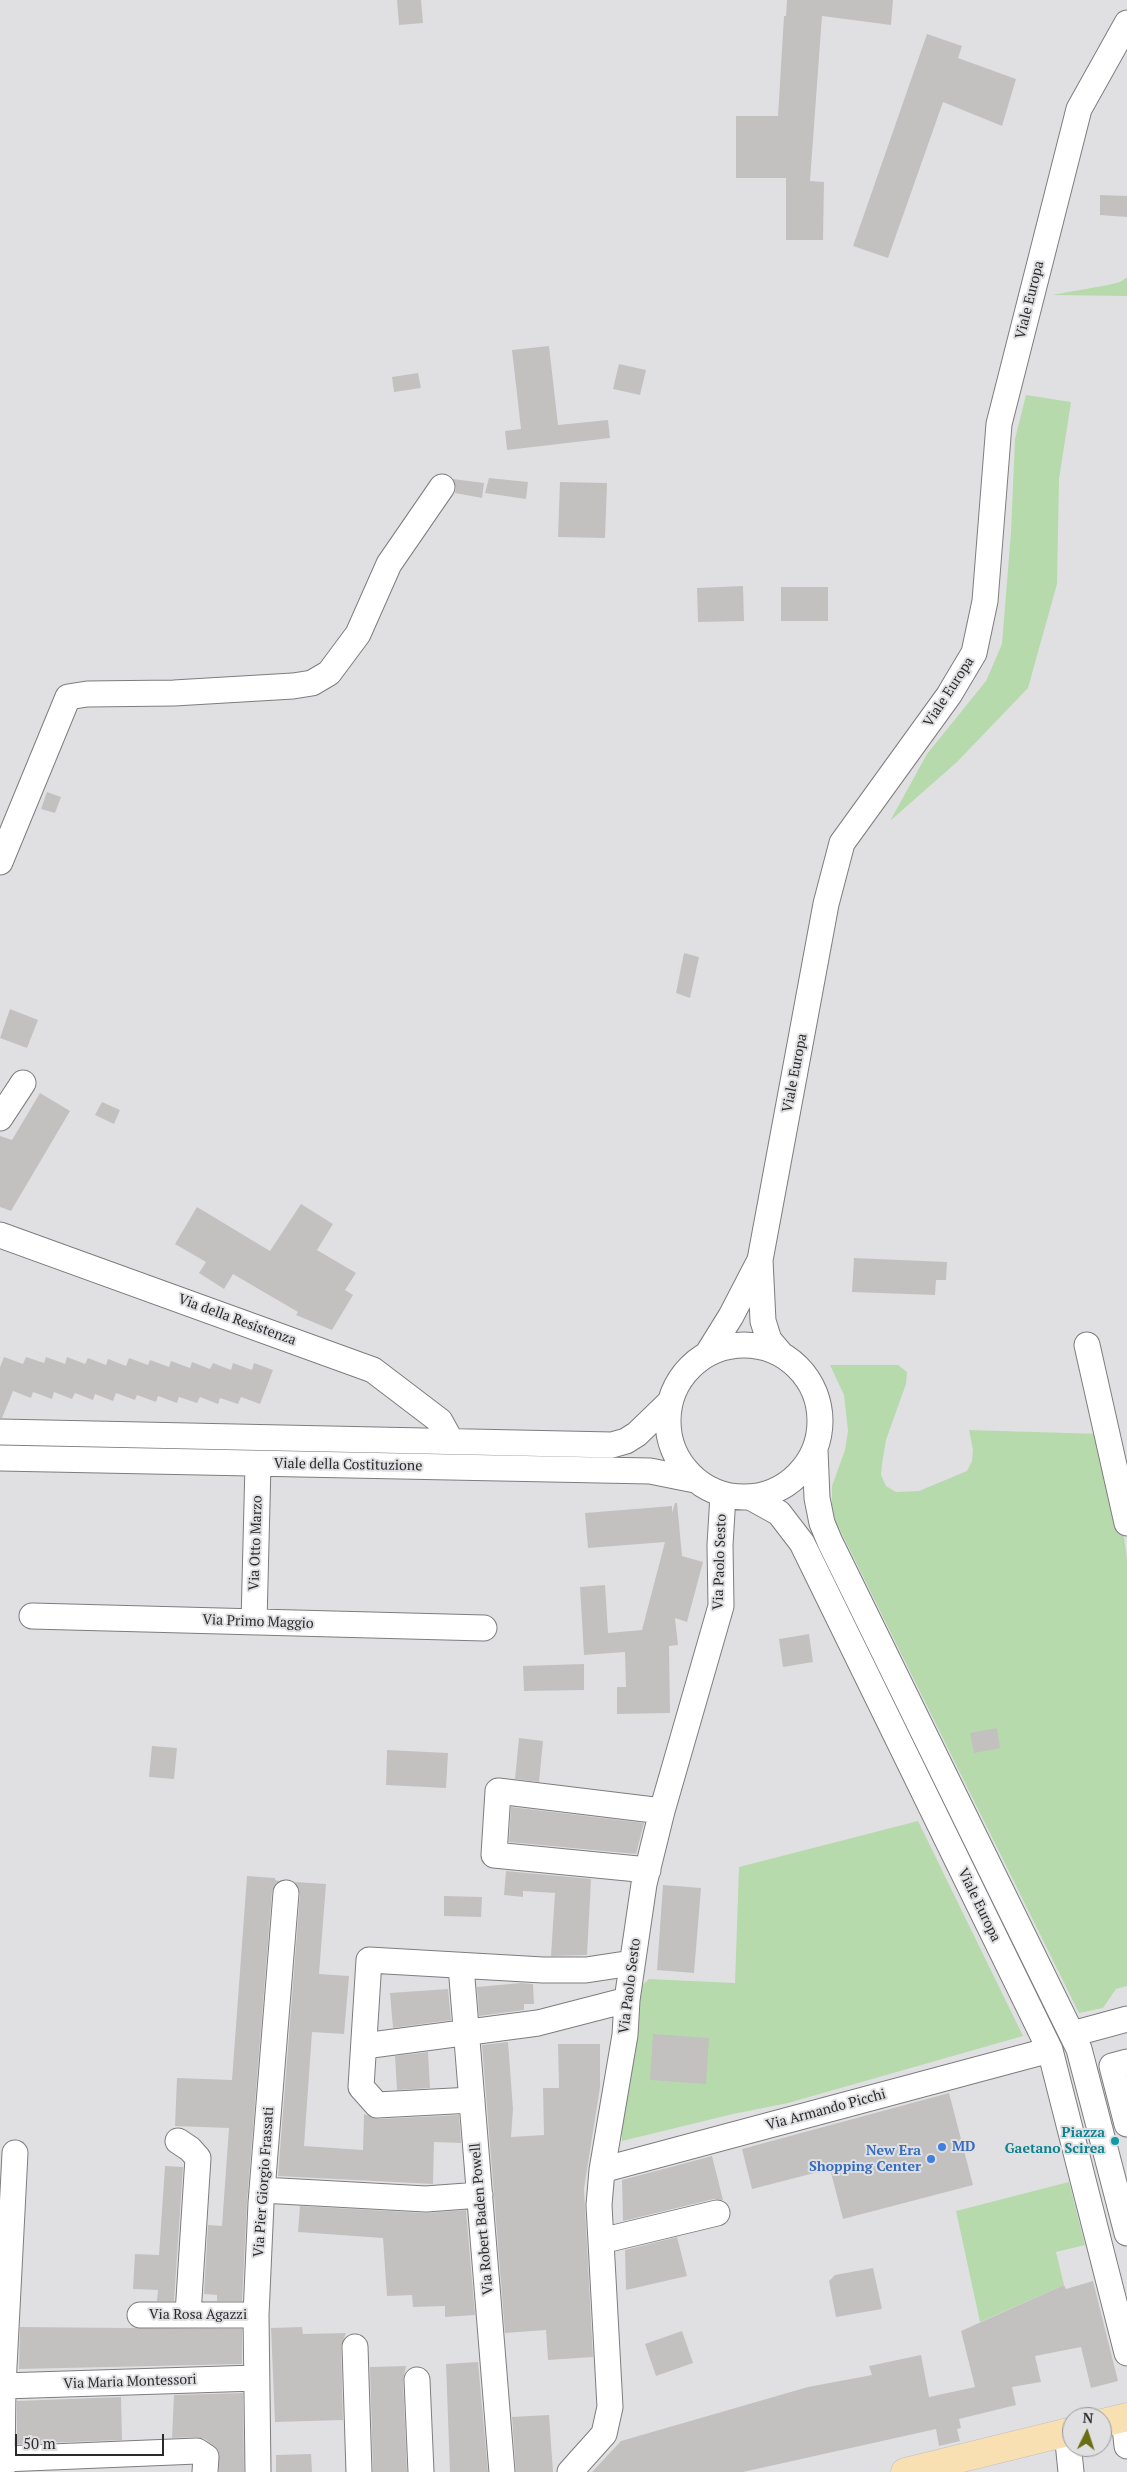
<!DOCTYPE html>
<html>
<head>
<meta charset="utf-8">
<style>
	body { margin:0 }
	#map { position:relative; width:1127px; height:2472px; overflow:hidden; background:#e0e0e3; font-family:"PT Serif",serif }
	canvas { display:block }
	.north { position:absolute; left:1062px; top:2407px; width:50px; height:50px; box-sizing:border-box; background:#e0e0e3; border:1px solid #979799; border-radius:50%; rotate:4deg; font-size:14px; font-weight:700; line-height:20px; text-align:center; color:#2a2a2b }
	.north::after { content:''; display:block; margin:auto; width:18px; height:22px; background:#696e12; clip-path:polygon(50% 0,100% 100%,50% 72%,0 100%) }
	.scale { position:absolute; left:15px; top:2434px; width:149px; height:22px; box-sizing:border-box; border:2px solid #2a2a2b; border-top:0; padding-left:6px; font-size:15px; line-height:18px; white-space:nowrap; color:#2a2a2b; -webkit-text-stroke:4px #e0e0e3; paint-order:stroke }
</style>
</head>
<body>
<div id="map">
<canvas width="1127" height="2472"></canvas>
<div class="north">N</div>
<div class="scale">50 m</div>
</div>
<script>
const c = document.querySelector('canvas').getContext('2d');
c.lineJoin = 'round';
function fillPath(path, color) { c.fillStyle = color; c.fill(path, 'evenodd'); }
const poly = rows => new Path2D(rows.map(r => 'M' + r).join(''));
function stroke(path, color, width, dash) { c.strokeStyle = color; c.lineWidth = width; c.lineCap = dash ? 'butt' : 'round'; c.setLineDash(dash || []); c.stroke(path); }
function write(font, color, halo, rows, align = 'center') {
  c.font = font + ' "PT Serif",serif'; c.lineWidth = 4; c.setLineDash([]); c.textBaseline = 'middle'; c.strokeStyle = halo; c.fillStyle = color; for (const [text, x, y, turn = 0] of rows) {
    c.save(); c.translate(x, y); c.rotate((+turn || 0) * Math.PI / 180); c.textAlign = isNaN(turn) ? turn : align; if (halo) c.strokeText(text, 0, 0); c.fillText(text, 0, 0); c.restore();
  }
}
fillPath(poly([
	[1127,277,1127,296,1052,295,1108,285,1120,282],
	[1026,395,1071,402,1059,479,1057,584,1028,688,957,762,890,821,927,754,986,681,1002,644,1011,532,1015,439],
	[830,1365,898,1365,907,1372,906,1384,886,1440,882,1464,881,1475,886,1486,896,1492,919,1491,967,1471,972,1461,973,1450,969,1430,1102,1434,1121,1514,1127,1559,1127,1986,1116,1989,1103,2008,1079,2013,836,1522,832,1509,832,1486,845,1450,848,1431,844,1395],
	[918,1821,1023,2036,788,2103,733,2114,622,2141,621,2108,639,1988,649,1979,735,1983,739,1867],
	[1069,2182,1085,2245,1056,2252,1064,2285,980,2322,956,2211]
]), '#b7daac');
fillPath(poly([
	[397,0,421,0,423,23,399,25],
	[787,0,893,0,891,25,822,16,810,181,824,182,823,240,786,240,786,178,736,178,736,116,778,116,784,16,786,16],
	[927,34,962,46,958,58,1016,79,1002,126,943,102,888,258,853,246],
	[1100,195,1127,196,1127,217,1100,215],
	[549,346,558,425,608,420,610,438,507,450,505,431,521,429,512,350],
	[619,364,646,370,640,395,613,389],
	[418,373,421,388,394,392,392,377],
	[489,478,528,482,526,499,485,493],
	[453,479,484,483,482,498,455,493,456,488],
	[560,482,607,483,605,538,558,537],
	[743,586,744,621,698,622,697,588],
	[781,587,828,587,828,621,781,621],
	[47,792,61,797,55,813,41,809],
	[684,953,699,957,690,998,676,993],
	[10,1009,38,1020,27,1048,0,1038],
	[40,1093,70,1111,11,1211,0,1207,0,1136,12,1140],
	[102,1102,120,1110,114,1124,95,1115],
	[301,1204,333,1224,317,1250,356,1273,345,1290,353,1295,332,1330,296,1315,298,1312,233,1274,224,1289,199,1273,206,1262,175,1244,197,1207,270,1251],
	[854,1258,947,1262,946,1280,936,1280,935,1295,852,1292],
	[4,1357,23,1364,26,1357,44,1363,46,1357,65,1364,67,1357,85,1364,88,1358,106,1365,108,1359,126,1366,129,1358,148,1365,150,1360,169,1367,171,1361,190,1368,192,1362,210,1369,213,1363,231,1370,233,1363,252,1370,254,1363,273,1370,260,1404,241,1397,238,1404,220,1398,218,1404,200,1397,197,1403,179,1397,177,1403,158,1396,156,1402,137,1395,135,1400,116,1393,113,1401,95,1394,93,1400,75,1393,72,1399,54,1392,52,1399,33,1392,31,1398,13,1391,2,1418,0,1418,0,1367],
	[675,1503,677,1503,682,1556,703,1562,687,1622,675,1618,678,1645,669,1646,670,1713,617,1714,617,1687,626,1687,625,1652,584,1655,580,1587,605,1585,608,1633,642,1630,665,1542,588,1548,585,1513,672,1506,672,1513],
	[809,1634,813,1662,783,1667,779,1639],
	[584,1664,584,1690,524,1691,523,1666],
	[997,1728,1000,1748,974,1753,970,1733],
	[519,1738,543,1741,539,1782,515,1779],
	[152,1746,177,1748,174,1779,149,1777],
	[387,1750,448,1753,446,1788,386,1785],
	[511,1807,644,1823,636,1854,509,1842],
	[506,1871,591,1879,587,1955,551,1956,555,1893,523,1891,523,1897,504,1895],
	[247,1876,275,1878,275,1880,279,1881,272,1892,247,2202,242,2301,217,2301,217,2295,204,2294,208,2225,222,2226,229,2128,175,2126,177,2078,232,2080],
	[295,1882,326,1884,319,1974,349,1976,344,2034,312,2032,304,2146,363,2150,364,2114,378,2119,459,2115,461,2143,434,2142,433,2184,278,2176,300,1894],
	[663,1885,701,1888,694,1973,657,1970],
	[444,1896,482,1897,481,1917,444,1916],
	[521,1983,533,1984,534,2004,524,2004,524,2010,479,2016,477,1987],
	[448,1989,451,2020,393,2028,390,1993],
	[653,2034,709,2038,706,2084,650,2080],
	[508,2042,513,2109,511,2137,544,2135,543,2088,559,2088,558,2044,600,2044,600,2087,584,2189,593,2357,548,2360,546,2330,505,2333,482,2045],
	[428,2052,430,2088,397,2090,395,2056],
	[949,2093,973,2185,843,2219,830,2169,752,2189,742,2149],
	[712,2156,723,2200,714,2199,623,2221,622,2180],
	[165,2166,183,2167,174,2301,157,2301,158,2290,133,2289,135,2254,159,2255],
	[300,2206,425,2213,466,2210,475,2315,445,2317,445,2306,413,2307,412,2295,387,2296,383,2238,298,2232],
	[677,2237,687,2276,626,2290,625,2250],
	[873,2268,882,2309,836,2317,829,2281,835,2275],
	[1093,2281,1118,2381,1091,2388,1081,2347,1035,2356,1041,2382,1012,2387,1016,2405,959,2419,961,2428,957,2429,960,2441,939,2446,936,2429,743,2472,592,2472,621,2441,808,2387,872,2375,869,2366,921,2355,929,2397,975,2387,961,2331,1064,2285,1066,2289],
	[20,2327,242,2329,242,2364,19,2369],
	[302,2327,303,2334,346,2333,341,2347,343,2420,275,2422,271,2328],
	[682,2331,693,2363,656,2376,645,2344],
	[478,2362,488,2472,450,2472,446,2364],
	[406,2366,403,2381,407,2472,373,2472,370,2367],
	[243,2393,244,2472,219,2472,219,2451,205,2439,196,2437,172,2438,174,2395],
	[121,2397,122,2440,17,2444,17,2401],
	[549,2415,553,2472,516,2472,512,2417],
	[311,2454,312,2472,276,2472,276,2455]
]), '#c3c0c0');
const minor = poly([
	[0,862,68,697,87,694,174,693,293,686,312,683,329,673,358,634,389,564,442,487],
	[0,1118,23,1083],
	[0,1235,373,1370,440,1421,451,1441],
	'668 1421a76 76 0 1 1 152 0a76 76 0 1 1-152 0Z',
	[1087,1345,1127,1523],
	[708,1353,731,1316,759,1262],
	[780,1353,769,1340,763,1321,760,1260,826,904,842,843,949,695,974,653,985,601,999,424,1079,109,1127,23],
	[0,1432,612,1445,626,1441,637,1434,669,1403],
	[815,1450,817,1498,822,1523,830,1542,1079,2049,1127,2233],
	[0,1458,650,1471,695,1480],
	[750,1497,779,1513,802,1543,1050,2050,1127,2353],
	[32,1616,484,1628],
	[254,1622,258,1464],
	[648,1870,494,1855,498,1791,662,1811],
	[461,1966,502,2472],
	[1072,2034,1127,2019],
	[364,2046,538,2023,627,2000],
	[1127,2062,1112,2066,1127,2124],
	[472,2100,377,2105,361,2087,369,1960,543,1970,586,1970,632,1963],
	[178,2141,190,2149,198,2158,188,2314],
	[602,2170,1050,2050],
	[262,2190,426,2199,480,2195],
	[601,2241,717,2213],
	[140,2315,256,2315],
	[355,2347,359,2472],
	[417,2380,421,2472],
	[3,2386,256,2378],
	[1124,2418,1127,2446],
	[1067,2432,1071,2472],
	[3,2459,197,2451,206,2457,205,2472],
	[2,2472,3,2386,15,2153],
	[258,2472,256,2315,261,2203,286,1893],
	[570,2472,604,2434,610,2407,599,2205,602,2170,625,2035,627,2000,644,1884,662,1811,721,1606,720,1545,723,1495]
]);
const major = poly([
	[1102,2423,1127,2417],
	[905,2472,1072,2431]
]);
stroke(minor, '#7d7d7f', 27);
stroke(major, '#bfbfbf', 29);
stroke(minor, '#fff', 25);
stroke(major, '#f8e0b2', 28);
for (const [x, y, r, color] of [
	[1115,2141,5,"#0f9aa8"],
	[942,2147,5,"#3f7fe0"],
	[931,2159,5,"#3f7fe0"]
]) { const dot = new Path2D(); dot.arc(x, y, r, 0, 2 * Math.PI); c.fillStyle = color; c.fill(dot); stroke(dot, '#e0e0e3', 2); }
write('14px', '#2a2a2b', '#e0e0e3', [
	["Viale Europa",1030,300,-76],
	["Viale Europa",949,692,-57],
	["Viale Europa",795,1073,-79],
	["Via della Resistenza",237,1320,20],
	["Viale della Costituzione",348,1465,1],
	["Via Otto Marzo",256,1543,-88],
	["Via Paolo Sesto",720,1562,-88],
	["Via Primo Maggio",258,1622,2],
	["Viale Europa",979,1905,64],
	["Via Paolo Sesto",630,1986,-83],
	["Via Armando Picchi",826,2110,-15],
	["Via Pier Giorgio Frassati",264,2182,-86],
	["Via Robert Baden Powell",482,2219,-95],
	["Via Rosa Agazzi",198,2315],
	["Via Maria Montessori",130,2382,-2]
]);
write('bold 14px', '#0d838f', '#e0e0e3', [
	["Piazza",1105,2133],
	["Gaetano Scirea",1105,2149]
], 'right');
write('bold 14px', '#366cbe', '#e0e0e3', [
	["MD",952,2147],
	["New Era",921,2151,"right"],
	["Shopping Center",921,2167,"right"]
], 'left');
</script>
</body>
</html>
